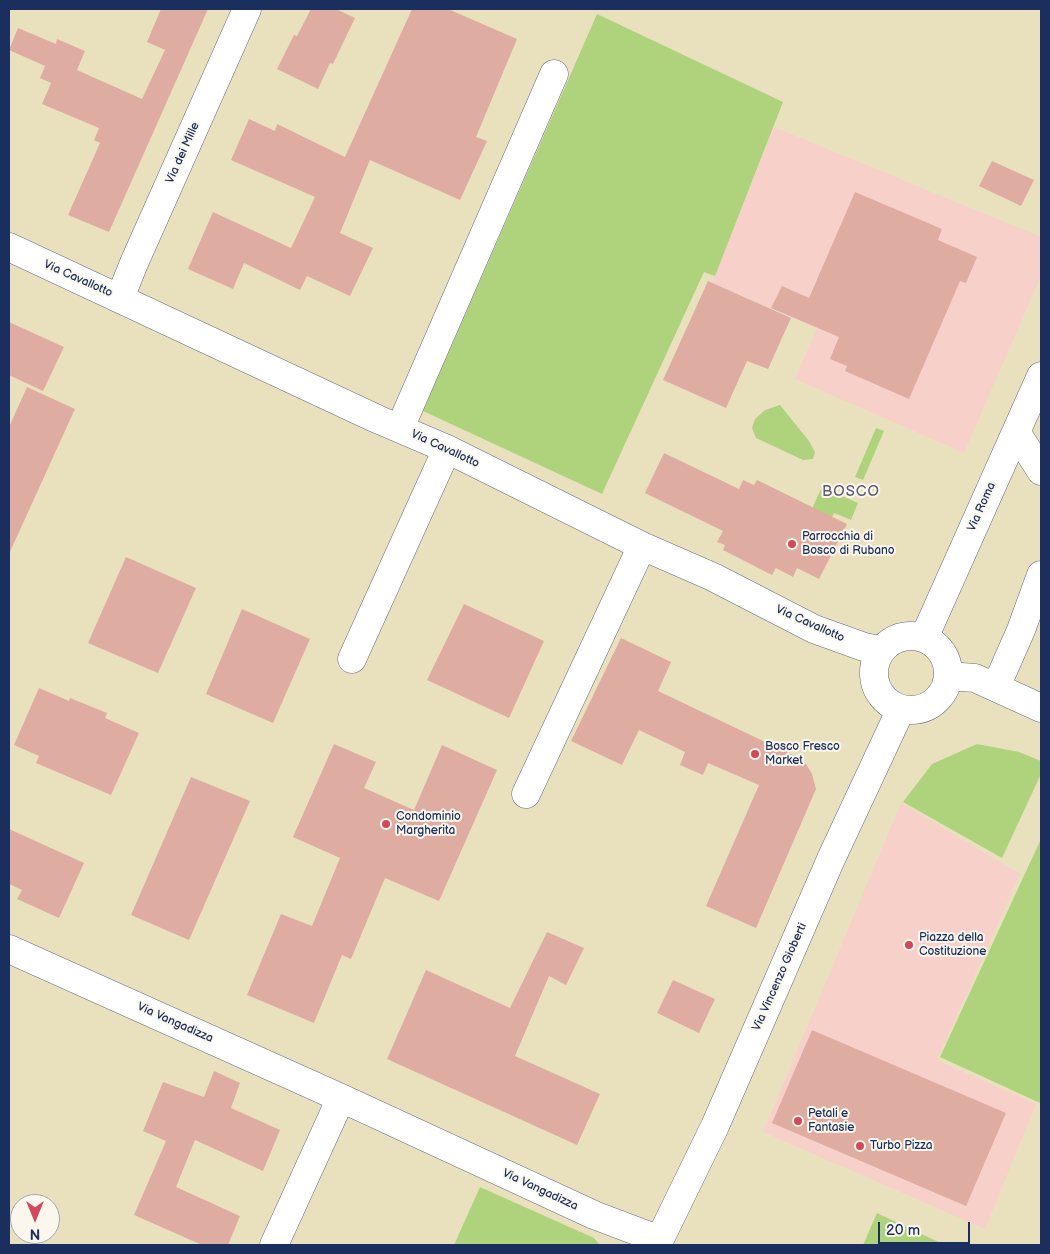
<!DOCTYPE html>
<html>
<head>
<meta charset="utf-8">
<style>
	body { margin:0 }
	#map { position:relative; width:1050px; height:1254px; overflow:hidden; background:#e9e1be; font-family:"Balsamiq Sans",sans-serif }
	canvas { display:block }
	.frame { position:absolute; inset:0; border:10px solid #1b2f5e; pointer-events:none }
	.north { position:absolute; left:10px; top:1194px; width:50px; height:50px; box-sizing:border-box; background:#fbf7ec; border:1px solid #a1a7b3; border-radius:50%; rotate:180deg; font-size:14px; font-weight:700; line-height:20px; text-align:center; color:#1b2f5e }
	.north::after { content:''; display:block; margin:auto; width:18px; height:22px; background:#d1495b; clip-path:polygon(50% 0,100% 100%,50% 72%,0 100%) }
	.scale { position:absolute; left:878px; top:1222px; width:92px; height:22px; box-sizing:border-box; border:2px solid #1b2f5e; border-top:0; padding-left:6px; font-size:15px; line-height:18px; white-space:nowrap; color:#1b2f5e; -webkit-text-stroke:4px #fbf7ec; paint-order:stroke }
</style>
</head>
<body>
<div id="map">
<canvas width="1050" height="1254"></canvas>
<div class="frame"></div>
<div class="north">N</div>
<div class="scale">20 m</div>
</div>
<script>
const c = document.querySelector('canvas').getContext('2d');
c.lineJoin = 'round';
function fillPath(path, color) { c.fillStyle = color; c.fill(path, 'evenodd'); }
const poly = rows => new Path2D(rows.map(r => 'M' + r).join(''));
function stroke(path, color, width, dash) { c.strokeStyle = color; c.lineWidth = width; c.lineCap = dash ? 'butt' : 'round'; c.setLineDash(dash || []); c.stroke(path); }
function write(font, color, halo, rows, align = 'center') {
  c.font = font + ' "Balsamiq Sans",sans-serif'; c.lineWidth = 4; c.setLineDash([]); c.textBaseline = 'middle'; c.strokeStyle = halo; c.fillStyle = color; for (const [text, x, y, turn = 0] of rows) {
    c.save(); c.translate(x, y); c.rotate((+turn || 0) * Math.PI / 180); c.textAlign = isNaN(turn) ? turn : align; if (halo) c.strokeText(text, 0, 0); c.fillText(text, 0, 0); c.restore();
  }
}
fillPath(poly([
	[774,127,1041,237,1041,276,964,453,795,379,817,328,712,283],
	[901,803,1020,874,937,1060,1036,1104,985,1229,763,1132]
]), '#f7d0ca');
fillPath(poly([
	[597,14,783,102,715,276,704,272,602,494,423,411],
	[780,405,809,441,815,452,813,459,803,460,756,438,752,428,755,419,765,410],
	[876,428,884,431,863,480,855,477],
	[822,487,858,503,851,520,834,513,830,521,810,513],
	[977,744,1019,752,1041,761,1041,774,1002,858,903,802,932,764],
	[1041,839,1041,1102,1040,1103,940,1057],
	[480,1187,594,1238,600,1245,454,1245],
	[877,1213,945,1245,863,1245]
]), '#afd37d');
fillPath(poly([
	[161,9,208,9,109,232,68,215,100,143,94,140,99,128,42,104,51,83,40,78,45,66,9,50,18,28,56,44,57,39,85,51,77,70,142,99,165,50,147,42],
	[311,9,336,9,355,18,333,64,330,63,318,89,277,69,294,35,297,36],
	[412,9,448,9,517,39,476,137,487,141,460,200,370,160,340,233,373,248,350,296,307,276,300,290,244,263,233,289,188,269,213,212,291,248,315,197,231,160,249,119,275,131,277,124,345,157],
	[992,161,1034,180,1021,206,979,186],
	[855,192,942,229,938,240,977,257,966,283,960,281,909,399,845,371,847,366,830,359,839,337,771,308,782,286,809,298],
	[708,281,791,318,768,369,747,361,726,408,663,380],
	[9,322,64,347,43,391,9,375],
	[27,387,75,409,9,554,9,427],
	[664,453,739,489,743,480,754,485,757,480,847,524,819,579,797,568,793,577,776,568,772,575,723,550,725,545,717,542,723,531,645,493],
	[126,557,196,588,158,673,88,643],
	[464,604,544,641,509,718,427,680],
	[242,609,310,639,273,723,206,694],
	[621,638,671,662,658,691,799,758,806,764,812,774,816,789,756,928,706,906,759,785,708,763,703,775,680,765,685,752,639,730,622,765,571,741],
	[39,688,69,701,70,698,107,713,105,718,139,733,111,795,36,763,39,756,14,745],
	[334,744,376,762,364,788,414,810,442,745,497,770,439,901,385,878,351,959,342,955,314,1023,247,995,281,914,312,926,340,858,293,837],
	[191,777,250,801,189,940,131,915],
	[9,829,84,863,59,918,17,899,22,890,9,884],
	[547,932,584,948,566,985,549,976,515,1056,600,1094,577,1145,387,1059,426,970,510,1008],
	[673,980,715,999,699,1033,657,1013],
	[812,1030,1006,1113,966,1206,772,1123],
	[214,1071,240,1083,231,1108,280,1130,263,1171,195,1140,176,1187,240,1216,228,1245,202,1245,134,1215,166,1141,143,1131,163,1082,204,1097]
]), '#dfaca2');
const minor = poly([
	[9,247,377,419,447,449,642,546,713,577,814,629,864,647,881,650],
	[120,298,134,263,247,9],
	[400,428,554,74],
	[1016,432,1041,471],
	'874 673a37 37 0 1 1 74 0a37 37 0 1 1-74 0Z',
	[924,638,1041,376],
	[352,659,447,449],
	[948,676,975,678,1041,708],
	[996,687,1021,630,1041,575],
	[526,794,642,546],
	[9,949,341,1098,594,1215,660,1240],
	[274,1245,341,1098],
	[657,1245,715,1126,831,859,901,709]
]);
stroke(minor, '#636d80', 29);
stroke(minor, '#fff', 28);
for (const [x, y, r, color] of [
	[792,544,5,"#d1495b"],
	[755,754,5,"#d1495b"],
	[386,824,5,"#d1495b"],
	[909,945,5,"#d1495b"],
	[798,1121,5,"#d1495b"],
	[860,1146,5,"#d1495b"]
]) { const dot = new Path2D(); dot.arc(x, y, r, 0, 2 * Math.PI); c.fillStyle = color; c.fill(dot); stroke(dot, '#fbf7ec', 2); }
write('12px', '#1b2f5e', '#fbf7ec', [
	["Via dei Mille",183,153,-66],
	["Via Cavallotto",78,279,24],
	["Via Cavallotto",445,449,25],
	["Via Roma",982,507,-66],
	["Via Cavallotto",810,624,24],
	["Via Vincenzo Gioberti",780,977,-66],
	["Via Vangadizza",175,1023,24],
	["Via Vangadizza",540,1190,25]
]);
write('12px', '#1b2f5e', '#fbf7ec', [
	["Parrocchia di",802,537],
	["Bosco di Rubano",802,551],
	["Bosco Fresco",765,747],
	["Market",765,761],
	["Condominio",396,817],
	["Margherita",396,831],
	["Piazza della",919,938],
	["Costituzione",919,952],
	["Petali e",808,1114],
	["Fantasie",808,1128],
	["Turbo Pizza",870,1146]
], 'left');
c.letterSpacing = '1px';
write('15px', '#605b76', '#fbf7ec', [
	["BOSCO",851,492]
]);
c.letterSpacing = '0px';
</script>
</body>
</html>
